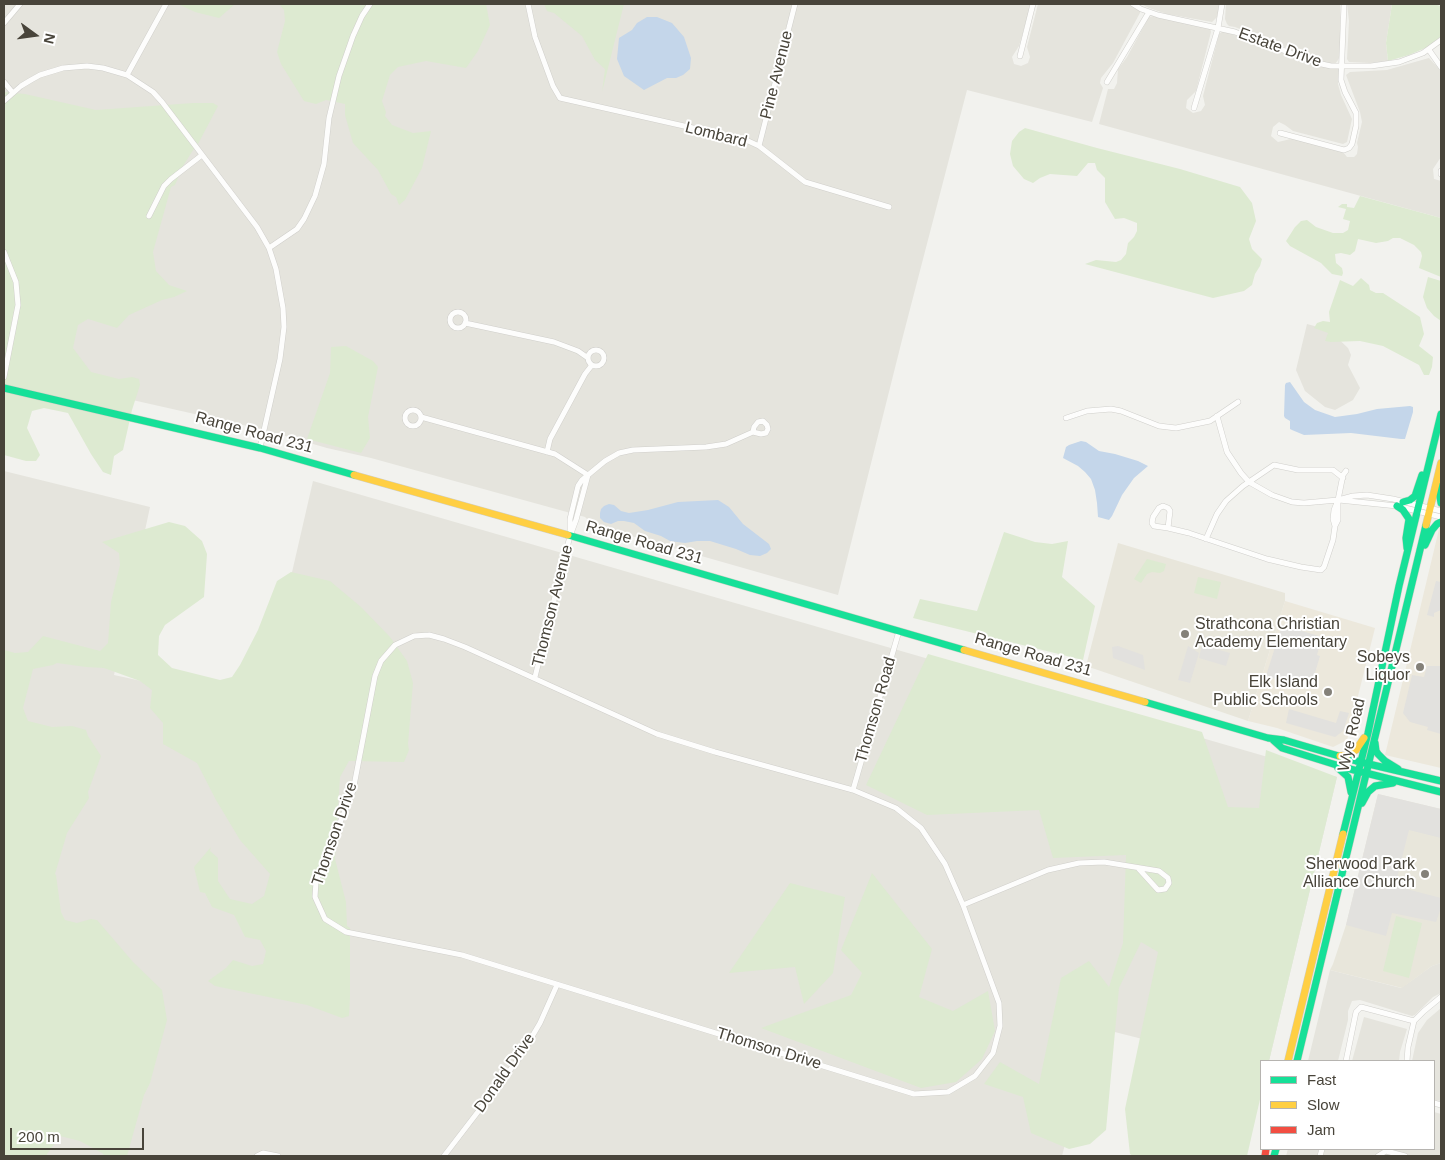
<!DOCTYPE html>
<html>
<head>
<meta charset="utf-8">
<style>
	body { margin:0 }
	#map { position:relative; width:1445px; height:1160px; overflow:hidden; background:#f2f2ee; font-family:Arial,sans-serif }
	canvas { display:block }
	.frame { position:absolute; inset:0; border:5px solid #48443a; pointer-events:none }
	.legend { position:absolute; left:1260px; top:1060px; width:175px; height:90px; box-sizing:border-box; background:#fff; border:1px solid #b6b4b0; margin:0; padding:6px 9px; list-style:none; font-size:15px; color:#48443a }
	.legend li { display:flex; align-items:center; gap:10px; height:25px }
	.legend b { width:25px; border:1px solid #b6b4b0 }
	.north { position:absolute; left:10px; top:10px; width:50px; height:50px; -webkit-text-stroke:4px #fff; paint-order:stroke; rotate:104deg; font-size:14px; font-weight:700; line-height:20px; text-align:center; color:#48443a }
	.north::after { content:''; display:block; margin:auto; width:18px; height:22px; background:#48443a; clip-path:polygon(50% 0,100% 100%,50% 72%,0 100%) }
	.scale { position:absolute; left:10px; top:1128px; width:134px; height:22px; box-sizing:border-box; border:2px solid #48443a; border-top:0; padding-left:6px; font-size:15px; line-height:18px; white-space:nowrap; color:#48443a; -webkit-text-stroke:4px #fff; paint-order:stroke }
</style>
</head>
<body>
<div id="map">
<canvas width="1445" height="1160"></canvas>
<div class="frame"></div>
<ul class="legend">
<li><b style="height:6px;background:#16e098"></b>Fast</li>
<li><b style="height:6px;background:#ffcf43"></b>Slow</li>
<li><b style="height:6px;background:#f24e42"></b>Jam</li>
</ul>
<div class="north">N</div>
<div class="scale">200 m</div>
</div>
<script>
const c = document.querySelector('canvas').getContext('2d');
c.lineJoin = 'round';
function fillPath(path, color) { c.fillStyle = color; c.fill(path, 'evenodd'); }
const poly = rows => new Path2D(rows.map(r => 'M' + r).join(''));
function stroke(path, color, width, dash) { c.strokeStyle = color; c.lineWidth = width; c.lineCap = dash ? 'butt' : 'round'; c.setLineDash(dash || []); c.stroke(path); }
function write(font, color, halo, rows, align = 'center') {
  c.font = font + ' Arial,sans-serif'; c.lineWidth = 4; c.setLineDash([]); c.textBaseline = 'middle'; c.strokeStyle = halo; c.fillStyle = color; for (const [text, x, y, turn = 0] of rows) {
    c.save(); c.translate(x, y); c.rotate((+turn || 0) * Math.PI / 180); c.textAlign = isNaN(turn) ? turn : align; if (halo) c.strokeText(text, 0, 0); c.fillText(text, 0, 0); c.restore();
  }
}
fillPath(poly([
	[4,4,1031,4,1019,46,1012,57,1014,64,1021,66,1028,63,1030,57,1027,47,1038,4,1129,4,1141,11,1113,63,1101,78,1100,83,1103,88,1092,122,967,90,903,336,838,595,593,525,585,517,371,458,327,448,261,429,4,371],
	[1141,4,1220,4,1217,17,1212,22,1167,14,1149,8],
	[1226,4,1340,4,1340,56,1338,60,1335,64,1329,65,1321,62,1235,27,1229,26,1227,24,1225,19],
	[1347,4,1392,4,1386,43,1388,61,1370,63,1349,62,1347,59,1349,21],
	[1153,16,1210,28,1211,32,1196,91,1187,100,1186,108,1193,113,1201,111,1205,105,1203,96,1219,34,1223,31,1318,65,1339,69,1338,84,1341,95,1352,119,1347,142,1343,144,1293,131,1285,125,1279,122,1273,127,1271,136,1278,142,1295,138,1343,152,1347,157,1354,157,1357,154,1358,147,1357,143,1362,122,1360,112,1346,75,1350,72,1387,70,1429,58,1441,71,1441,157,1433,169,1434,179,1441,181,1441,218,1099,124,1108,89,1114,89,1117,83,1118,69,1127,57,1149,17],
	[1307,324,1329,330,1348,348,1351,355,1348,365,1360,388,1353,400,1335,410,1325,407,1305,391,1296,370],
	[4,471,150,507,114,675,261,707,313,481,1337,777,1269,1061,1261,1061,1261,1069,1095,1027,1062,1156,4,1156],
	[1441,963,1441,993,1433,997,1415,1015,1412,1016,1360,1000,1352,1001,1348,1011,1348,1020,1338,1061,1308,1061,1330,970,1401,988,1432,966],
	[1441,1008,1441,1101,1434,1100,1434,1061,1412,1061,1418,1033,1427,1020],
	[1364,1017,1407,1029,1400,1052,1399,1061,1352,1061],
	[1434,1112,1441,1114,1441,1156,1286,1156,1288,1149,1434,1149]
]), '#e5e4dd');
fillPath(poly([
	[1440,525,1441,526,1441,768,1385,755],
	[1285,601,1375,628,1347,740,1333,747,1277,728,1248,721]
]), '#ece8dc');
fillPath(poly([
	[1118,543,1285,593,1285,601,1248,721,1086,666],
	[1378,794,1441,809,1441,963,1432,966,1402,988,1330,970,1333,964,1346,925]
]), '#e8e6db');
fillPath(poly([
	[178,4,235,4,219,18,195,12],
	[279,4,486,4,490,25,478,51,466,68,426,61,398,67,390,75,382,101,386,112,385,116,392,125,413,133,431,131,422,168,405,200,399,205,396,197,391,194,378,170,353,143,345,115,345,104,326,100,316,104,304,101,281,64,277,52,285,21,284,10],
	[544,4,624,4,602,92,605,69,595,60,582,36,554,13,547,11],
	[1392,4,1433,4,1441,6,1441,36,1430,46,1409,55,1388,61,1386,43],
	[4,92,25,94,96,110,193,103,213,103,218,106,198,144,195,147,183,166,175,185,171,187,153,252,156,271,169,285,187,291,174,297,162,300,129,315,117,328,88,319,78,325,73,348,91,372,119,379,132,377,139,379,140,385,132,410,123,450,114,456,111,475,103,472,91,454,68,413,44,408,32,411,27,428,40,455,36,461,26,461,4,455],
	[1025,128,1097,148,1180,169,1240,187,1252,203,1256,221,1249,239,1252,249,1262,259,1260,266,1255,274,1252,285,1244,291,1213,298,1085,264,1096,260,1116,262,1121,260,1126,254,1128,243,1134,237,1137,231,1137,223,1124,218,1115,219,1105,202,1105,178,1097,170,1095,163,1088,163,1077,176,1050,174,1040,178,1033,183,1024,179,1013,166,1010,154,1012,141,1019,132],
	[1360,196,1441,218,1441,277,1419,268,1422,256,1421,252,1414,245,1400,238,1393,238,1388,241,1376,243,1358,239,1355,251,1350,255,1341,253,1335,254,1336,263,1342,268,1343,273,1342,276,1332,274,1321,263,1290,246,1286,241,1295,227,1301,221,1307,220,1316,227,1333,233,1343,233,1348,230,1350,221,1343,219,1346,209,1338,207,1342,204,1347,204,1347,207,1354,208],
	[1428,277,1441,281,1441,321,1434,316,1427,308,1423,297],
	[1361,278,1369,285,1370,290,1376,293,1383,293,1420,317,1424,334,1419,346,1433,357,1432,367,1429,375,1424,375,1419,365,1383,346,1360,341,1331,342,1325,341,1328,333,1314,328,1317,323,1323,321,1330,322,1329,312,1340,280,1353,286],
	[346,346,373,361,378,367,368,417,370,438,361,453,307,439,330,373,331,347],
	[169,522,185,526,202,541,207,554,204,597,165,625,159,636,158,655,172,668,220,680,232,677,240,665,258,630,277,581,291,572,330,581,361,607,390,637,407,661,413,683,408,744,409,750,404,762,349,761,340,777,335,859,346,902,347,926,350,928,350,997,349,1016,342,1018,307,1005,215,986,208,981,226,968,233,960,252,966,263,964,266,951,260,940,245,937,234,915,212,907,205,893,200,892,194,867,211,847,210,851,218,858,218,881,230,899,252,904,264,896,270,874,240,840,216,800,197,763,163,744,163,723,150,708,152,690,140,681,104,668,86,667,57,663,53,665,33,669,23,708,28,721,52,727,72,726,86,730,88,736,101,756,88,792,89,798,67,833,55,874,56,875,61,912,65,920,77,923,91,919,97,920,133,962,162,990,167,1020,150,1083,144,1095,127,1156,105,1156,102,1153,80,1141,60,1136,47,1154,47,1156,4,1156,4,650,15,653,28,652,43,636,100,651,108,643,111,602,120,565,119,553,102,542],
	[1004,532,1035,542,1052,544,1068,541,1062,577,1095,606,1083,660,913,618,920,599,977,611],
	[1147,559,1166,564,1164,571,1160,573,1152,572,1147,574,1141,583,1134,579],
	[1198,577,1221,582,1217,599,1194,593],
	[928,654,1202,732,1228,807,1259,808,1266,750,1337,777,1269,1061,1261,1061,1261,1095,1247,1156,1133,1156,1130,1154,1125,1109,1158,952,1141,942,1119,988,1106,1130,1090,1144,1069,1149,1031,1133,1023,1097,984,1084,1000,1062,1039,1084,1061,978,1089,961,1109,987,1123,943,1126,855,1053,858,1039,810,927,815,866,785],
	[872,873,932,949,919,997,953,1011,988,991,995,1031,982,1059,956,1082,921,1088,761,1028,851,995,862,973,841,950],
	[790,883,845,897,833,973,804,1004,795,967,729,973],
	[1396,916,1422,923,1409,978,1383,971]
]), '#ddead1');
fillPath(poly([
	[1436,581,1441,582,1441,610,1434,613,1434,617,1427,615],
	[1282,625,1322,637,1317,655,1320,656,1311,686,1306,684,1305,688,1266,676],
	[1202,645,1230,653,1226,666,1199,658],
	[1118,646,1143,655,1145,670,1113,658,1112,647],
	[1188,646,1199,653,1190,683,1178,680],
	[1427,666,1441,666,1441,734,1427,730,1428,727,1410,722,1403,713,1412,675,1424,677],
	[1289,709,1336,723,1340,711,1349,713,1343,731,1335,737,1286,723],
	[1378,794,1441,809,1441,838,1409,830,1395,886,1441,898,1441,908,1436,922,1392,913,1386,936,1346,925]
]), '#e2e1de');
fillPath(poly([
	[647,17,657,17,672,23,684,37,691,58,690,69,683,75,676,78,667,78,644,90,624,76,617,59,619,38,632,30,637,23],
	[1290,382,1304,402,1315,410,1335,417,1357,414,1377,409,1410,406,1413,407,1413,412,1405,439,1401,439,1351,433,1304,435,1292,430,1290,429,1290,421,1285,418,1284,416,1285,385,1286,383],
	[1081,441,1086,442,1099,451,1115,454,1138,461,1148,466,1134,478,1122,495,1112,516,1109,520,1098,517,1097,503,1095,490,1091,479,1085,472,1078,466,1063,458,1066,447,1069,445],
	[718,500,729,507,743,524,769,544,771,549,767,553,760,556,750,555,736,549,710,541,697,541,685,543,670,541,661,536,645,531,634,523,624,521,618,521,611,524,604,522,600,518,600,513,601,509,604,506,609,504,614,505,621,511,629,513,648,510,678,502]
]), '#c4d6ea');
const street = poly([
	[528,4,535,37,553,86,560,98,746,140,759,146,805,182,889,207],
	[1133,4,1141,9,1158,15,1235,32,1317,63,1331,66,1371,66,1399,62,1423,53,1441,40],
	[4,23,20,4],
	[1429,50,1441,67],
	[1020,56,1033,4],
	[127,75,166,4],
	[4,82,13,93],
	[1107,82,1149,12],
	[4,101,21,86,31,80,40,75,63,68,87,66,103,68,127,75,153,92,162,102,257,227,269,248,276,269,283,308,284,327,280,359,260,448],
	[1194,108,1218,28,1222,4],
	[1280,133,1344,150,1349,148,1352,144,1356,126,1356,113,1345,92,1341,80,1344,4],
	[759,146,795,4],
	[1441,174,1441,171],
	[149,216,164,186,171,179,202,155],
	[269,248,297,229,304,219,315,196,324,164,329,118,339,76,353,36,362,16,370,4],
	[4,252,16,282,18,305,4,377],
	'450 320a8 8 0 1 1 16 0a8 8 0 1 1-16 0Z',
	[465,323,554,342,578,351,588,358],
	'588 358a8 8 0 1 1 16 0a8 8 0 1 1-16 0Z',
	'405 418a8 8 0 1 1 16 0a8 8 0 1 1-16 0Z',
	[1217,416,1227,452,1241,473,1249,482,1272,495,1292,502,1304,503,1338,500,1353,496,1367,495,1393,499,1441,511],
	[421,417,555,454,588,475],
	[1066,418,1087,411,1111,409,1121,411,1159,426,1176,428,1210,421,1238,402],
	[547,452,550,439,585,374,592,365],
	[1339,500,1397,506,1441,517],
	[1335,526,1333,519,1334,510,1338,500,1343,475,1346,471],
	[1168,528,1170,511,1168,508,1163,506,1159,508,1153,517,1152,523,1154,526,1168,528,1189,533,1267,559,1301,567,1321,570,1324,567,1333,540,1335,526,1338,520,1338,500],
	[570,536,570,519,578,486,582,480,605,461,619,453,633,450,706,447,726,444,753,432,761,434,766,433,768,429,767,425,763,421,758,422,754,427,753,432],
	[1206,539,1217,514,1226,501,1243,486,1274,465,1298,470,1333,470,1343,478],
	[429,635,444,639,465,647,657,734,715,752,853,790,896,808,921,828,945,864,963,905,999,1003,1000,1026,993,1053,975,1076,948,1092,914,1094,462,955,346,932,325,919,315,897,316,881,353,791,375,676,381,661,395,645,414,636,429,635],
	[535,677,570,536,576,520,588,475],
	[853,790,899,631],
	[963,905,1048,870,1079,863,1104,862,1159,871,1168,878,1169,883,1165,889,1158,890,1138,868],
	[1346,1061,1356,1012,1361,1007,1414,1021],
	[1407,1061,1408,1047,1414,1021,1424,1011,1441,997],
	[1434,1103,1441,1105],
	[257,1156,263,1153,278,1156],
	[444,1156,520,1057,540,1023,557,985],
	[1320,1156,1322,1149],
	[1378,1156,1386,1151,1405,1156]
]);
const fast = poly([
	[4,388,260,448,354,475],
	[1438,486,1441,503],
	[1403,502,1410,500,1415,496,1422,475],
	[1397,506,1403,510,1409,519,1406,538,1407,548],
	[568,535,964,650],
	[1425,545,1432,530,1437,524,1441,522],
	[1145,702,1268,738,1284,740,1356,761,1441,781],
	[1273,740,1282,748,1346,768,1441,792],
	[1375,743,1376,751,1378,754,1385,761,1398,769],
	[1338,768,1348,777,1351,792],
	[1362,803,1368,792,1375,786,1393,783],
	[1343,834,1368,733,1399,586,1441,414],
	[1297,1061,1426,525],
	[1274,1156,1276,1149]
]);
const slow = poly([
	[354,475,568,535],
	[1426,525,1441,463],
	[964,650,1145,702],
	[1340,756,1347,755,1356,750,1364,738],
	[1288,1061,1343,834]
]);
const jam = poly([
	[1265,1156,1266,1149]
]);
stroke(street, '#d0cfcb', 6);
stroke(fast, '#d0cfc6', 8);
stroke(slow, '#d0cfc6', 8);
stroke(jam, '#d0cfc6', 8);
stroke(street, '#fdfdfc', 5);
stroke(fast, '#16e098', 7);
stroke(slow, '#ffcf43', 7);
stroke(jam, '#f24e42', 7);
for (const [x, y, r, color] of [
	[1185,634,5,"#848179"],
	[1420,667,5,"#848179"],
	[1328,692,5,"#848179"],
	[1425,874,5,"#848179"]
]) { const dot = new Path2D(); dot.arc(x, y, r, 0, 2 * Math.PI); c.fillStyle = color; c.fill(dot); stroke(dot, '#fff', 2); }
write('16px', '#48443a', '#fff', [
	["Estate Drive",1280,48,20],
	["Pine Avenue",777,75,-76],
	["Lombard",716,135,14],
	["Range Road 231",254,433,15],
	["Range Road 231",644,543,16],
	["Thomson Avenue",553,606,-76],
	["Range Road 231",1033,655,16],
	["Thomson Road",876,710,-74],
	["Wye Road",1352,735,-77],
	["Thomson Drive",335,834,-71],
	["Thomson Drive",769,1049,17],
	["Donald Drive",505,1073,-55]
]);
write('16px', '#48443a', '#fff', [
	["Strathcona Christian",1195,625,"left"],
	["Academy Elementary",1195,643,"left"],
	["Sobeys",1410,658],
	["Liquor",1410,676],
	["Elk Island",1318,683],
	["Public Schools",1318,701],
	["Sherwood Park",1415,865],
	["Alliance Church",1415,883]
], 'right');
</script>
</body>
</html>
